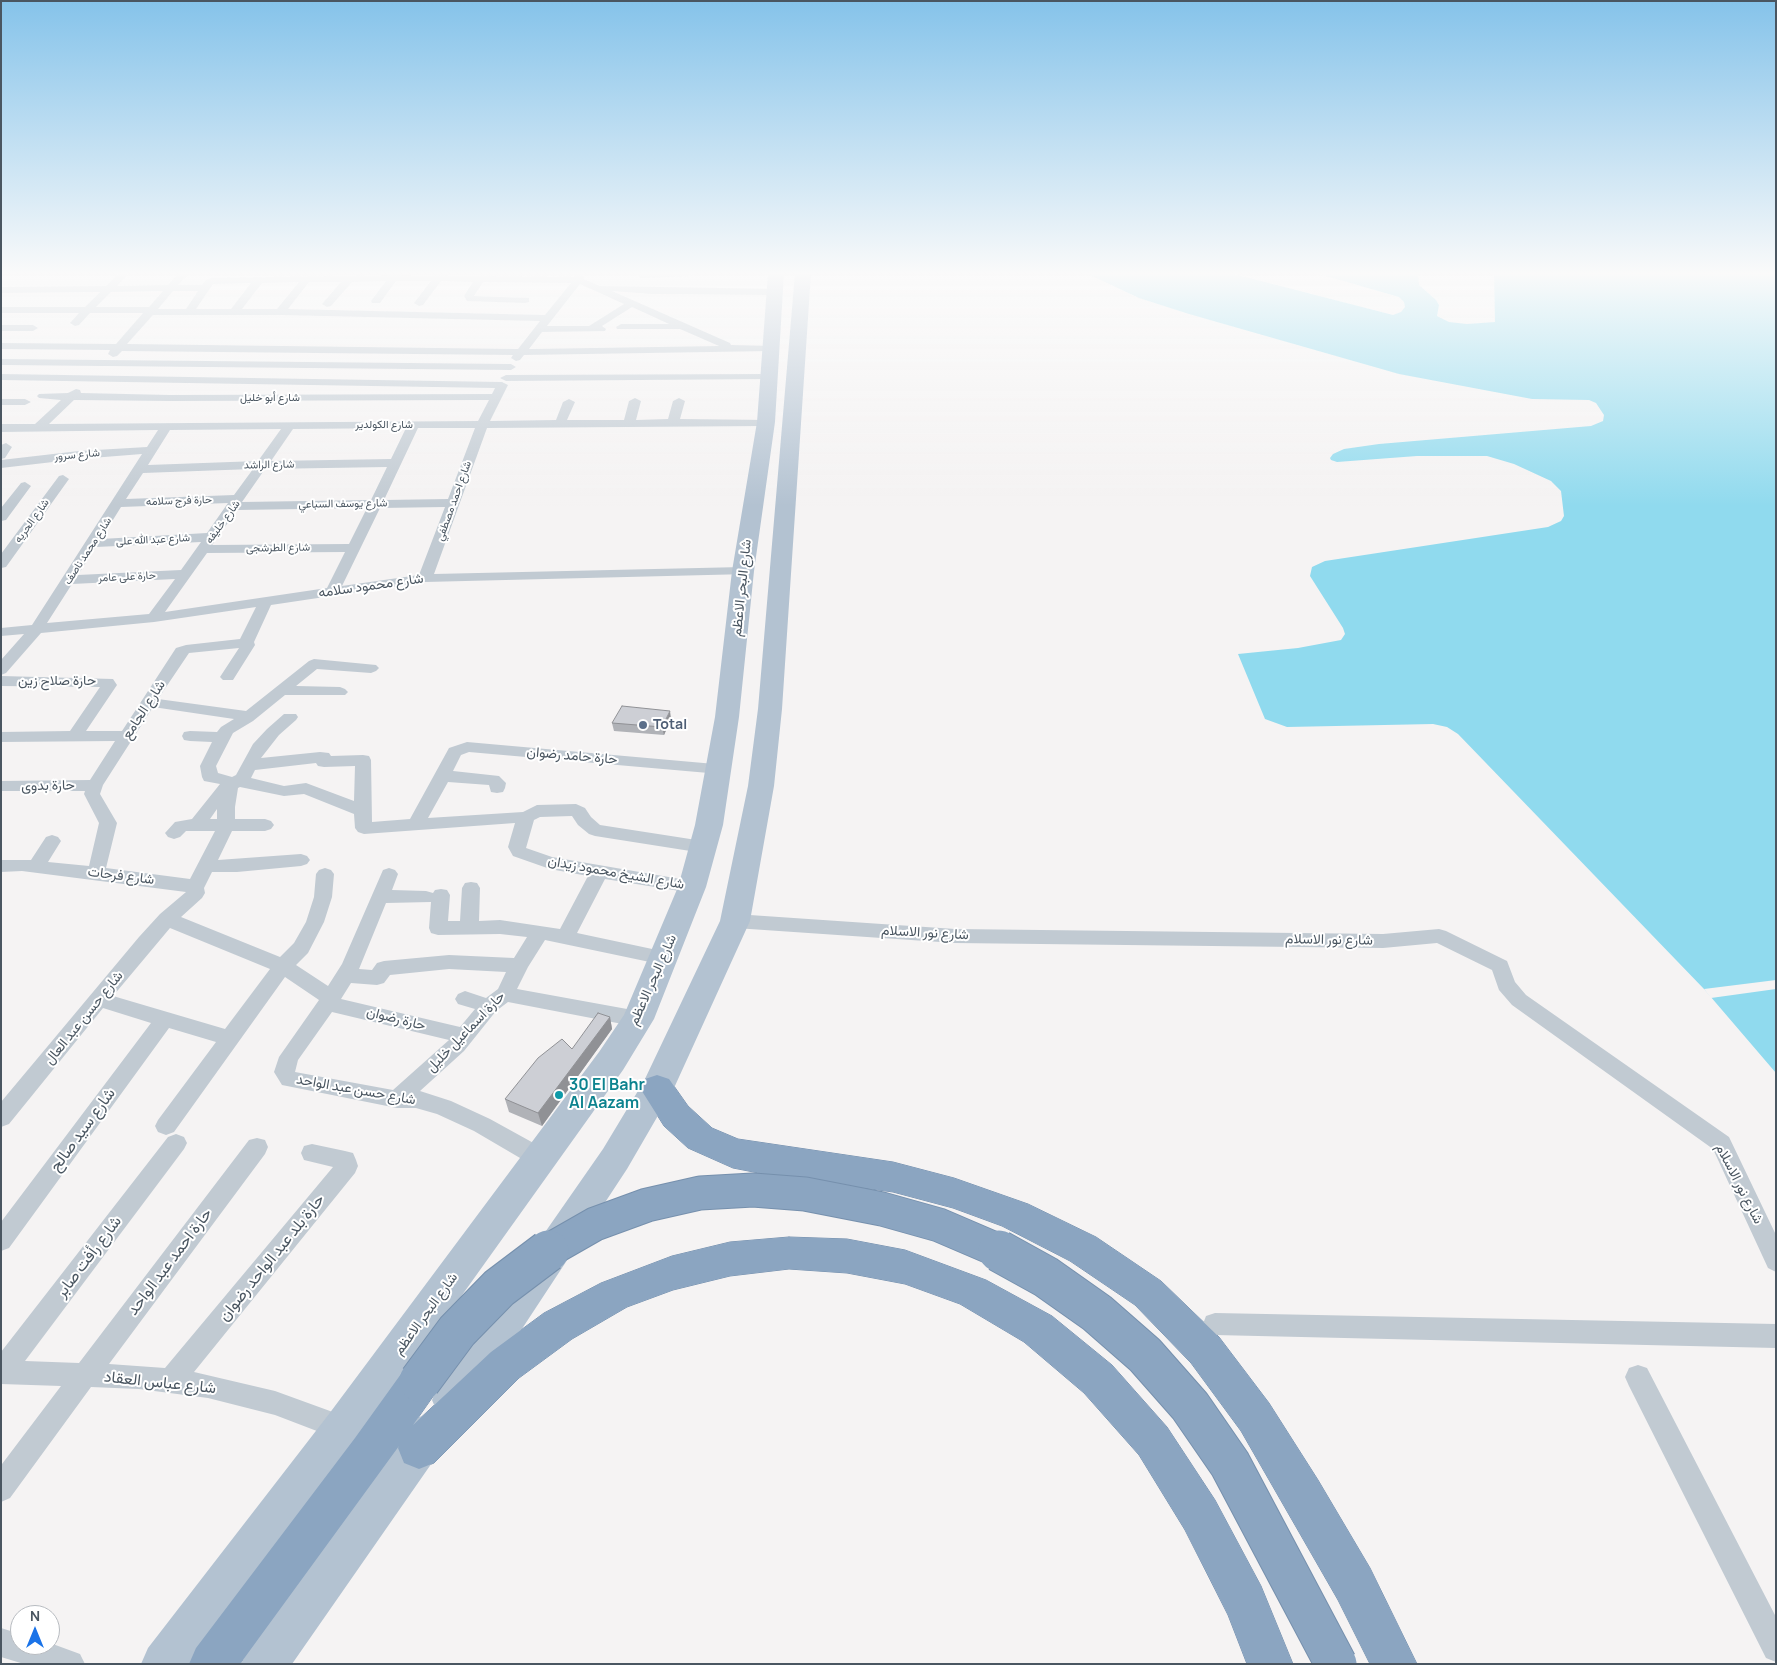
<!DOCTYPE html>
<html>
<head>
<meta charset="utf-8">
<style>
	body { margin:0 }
	#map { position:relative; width:1777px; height:1665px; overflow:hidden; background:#f5f3f3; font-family:Manrope,sans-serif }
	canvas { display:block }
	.frame { position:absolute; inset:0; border:2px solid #4a5661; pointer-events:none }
	.north { position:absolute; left:10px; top:1605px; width:50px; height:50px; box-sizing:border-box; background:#fff; border:1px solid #b7bbc0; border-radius:50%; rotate:0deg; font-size:14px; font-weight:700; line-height:20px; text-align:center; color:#4a5661 }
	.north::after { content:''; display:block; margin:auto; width:18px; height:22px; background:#1a73e8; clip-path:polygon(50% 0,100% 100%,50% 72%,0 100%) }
</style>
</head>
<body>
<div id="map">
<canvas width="1777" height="1665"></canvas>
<div class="frame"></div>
<div class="north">N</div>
</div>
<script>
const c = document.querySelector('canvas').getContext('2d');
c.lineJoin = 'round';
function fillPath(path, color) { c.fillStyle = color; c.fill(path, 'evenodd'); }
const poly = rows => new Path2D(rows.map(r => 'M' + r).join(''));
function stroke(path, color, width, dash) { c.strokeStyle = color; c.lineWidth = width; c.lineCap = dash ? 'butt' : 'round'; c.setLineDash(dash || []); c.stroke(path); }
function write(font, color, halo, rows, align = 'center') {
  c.font = font + ' Manrope,Vazirmatn,sans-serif'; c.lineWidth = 4; c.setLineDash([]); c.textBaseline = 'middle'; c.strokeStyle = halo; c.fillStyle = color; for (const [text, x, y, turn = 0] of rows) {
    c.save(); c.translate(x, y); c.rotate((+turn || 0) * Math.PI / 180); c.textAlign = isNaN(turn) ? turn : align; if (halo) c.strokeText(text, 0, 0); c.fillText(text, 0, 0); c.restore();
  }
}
fillPath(poly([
	[1086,273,1230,273,1393,315,1401,312,1405,307,1404,302,1399,297,1316,273,1418,273,1419,285,1436,300,1439,305,1437,316,1449,322,1467,324,1495,322,1494,273,1776,273,1776,1073,1704,989,1458,734,1447,727,1433,724,1287,727,1265,719,1238,654,1298,648,1341,640,1345,634,1343,628,1310,576,1312,567,1325,561,1548,527,1561,521,1564,516,1561,491,1551,481,1514,464,1487,456,1417,456,1337,462,1331,460,1330,458,1333,454,1344,449,1379,444,1591,426,1603,421,1604,415,1596,403,1589,400,1532,399,1399,374,1189,314,1139,298]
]), '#90daee');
fillPath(poly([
	[1776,980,1776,989,1711,998,1704,989]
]), '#f5f3f3');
const highway = poly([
	[657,1075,669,1079,688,1106,712,1128,738,1139,893,1162,954,1178,1028,1204,1096,1237,1161,1281,1219,1337,1269,1403,1318,1480,1370,1568,1417,1664,1370,1664,1338,1600,1241,1431,1191,1363,1135,1305,1070,1261,1002,1226,953,1208,893,1192,769,1175,733,1168,688,1148,664,1126,640,1088,645,1079,657,1075],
	[789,1237,847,1239,905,1250,986,1280,1052,1316,1112,1365,1167,1427,1215,1500,1261,1586,1293,1664,1247,1664,1228,1615,1185,1530,1139,1455,1084,1393,1024,1342,960,1304,905,1284,847,1273,789,1269,730,1276,673,1290,627,1307,572,1339,519,1378,434,1463,419,1469,404,1463,398,1448,399,1446,240,1664,189,1664,196,1648,355,1438,406,1367,420,1362,434,1367,440,1381,434,1395,413,1425,491,1352,544,1313,601,1283,672,1256,730,1242,789,1237]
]);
stroke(highway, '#7690ad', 1);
fillPath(poly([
	[119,273,129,273,117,286,168,285,179,273,189,273,178,285,202,285,206,280,212,278,393,275,574,277,576,273,584,273,583,279,600,286,776,289,781,292,776,295,651,294,612,291,730,343,731,345,775,346,776,348,771,351,524,355,520,360,516,361,511,358,513,355,122,351,117,356,113,357,108,354,110,350,1,349,1,343,116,344,143,313,90,313,79,325,75,326,70,323,79,313,1,313,1,307,85,307,100,292,1,293,1,287,106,286,119,273],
	[386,281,371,301,372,303,380,303,396,281,431,281,414,303,419,306,423,305,441,281,473,282,464,296,467,301,525,303,529,302,529,298,474,296,483,282,571,283,545,315,288,309,309,282,341,282,322,304,327,307,331,306,352,282,386,281],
	[299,282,277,309,242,309,262,283,299,282],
	[251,283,231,309,196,309,213,284,251,283],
	[580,284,624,304,589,326,547,326,580,284],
	[163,291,149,307,96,307,111,292,163,291],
	[173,291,198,291,186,309,158,309,173,291],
	[632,307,669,324,621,324,616,327,617,329,680,329,719,346,529,349,542,332,605,331,606,329,602,326,632,307],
	[153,315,280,315,540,321,518,349,127,344,153,315],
	[639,273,694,273,689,276,642,278,639,277,639,273],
	[1,325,33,325,38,328,33,331,1,331,1,325],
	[1,359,511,364,516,367,511,370,1,365,1,359],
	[1,374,502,382,508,385,490,421,556,420,563,402,569,399,575,402,567,420,624,420,629,401,635,398,641,401,636,420,668,419,673,401,679,398,685,401,680,419,770,420,772,422,766,426,487,428,434,574,743,567,750,571,748,574,425,582,271,605,254,642,255,645,233,680,223,680,220,677,239,648,189,653,158,699,246,711,309,661,314,659,376,665,379,668,376,671,371,673,317,669,296,686,340,687,345,689,348,692,345,695,285,695,253,721,233,733,216,766,218,773,232,777,236,775,253,744,267,729,284,714,296,714,298,717,296,720,279,735,261,758,320,752,329,753,331,756,363,755,369,756,371,760,372,822,410,819,449,748,467,742,726,765,728,769,726,773,720,774,469,752,461,755,453,771,499,776,506,783,505,788,503,792,497,793,491,792,489,785,448,782,428,818,523,812,537,805,576,804,585,808,591,817,600,825,703,841,709,843,712,847,709,851,703,853,595,836,589,834,578,825,572,816,540,817,534,820,526,848,552,857,692,881,698,882,701,887,698,892,692,893,605,879,577,933,671,953,674,958,671,963,664,965,545,940,528,967,517,989,638,1011,645,1014,648,1019,645,1024,638,1027,508,1002,496,1011,464,1051,420,1091,451,1101,490,1119,548,1151,551,1158,548,1165,540,1167,532,1165,474,1131,437,1114,416,1108,397,1108,282,1085,274,1072,279,1057,319,1000,285,977,174,1132,166,1135,158,1132,155,1126,158,1120,216,1042,169,1028,9,1248,1,1251,1,1222,151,1023,103,1008,9,1124,1,1127,1,1102,139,937,160,914,186,892,22,871,1,872,1,860,31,860,46,837,52,835,58,837,61,841,48,862,89,866,99,823,84,794,85,791,1,791,1,781,90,780,115,741,1,742,1,732,70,731,100,687,1,686,1,676,113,679,117,685,86,731,122,731,176,648,186,645,240,639,256,607,154,622,41,633,6,673,1,675,1,660,24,634,1,636,1,628,32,625,142,454,79,459,1,468,1,460,79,451,147,447,158,430,1,432,1,424,35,424,61,400,39,398,37,396,39,394,68,393,76,389,80,390,81,393,170,395,492,394,495,388,1,380,1,374],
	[74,400,170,401,489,400,478,421,49,424,74,400],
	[406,428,391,459,271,461,293,429,406,428],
	[418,428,475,428,448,499,384,500,418,428],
	[281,429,258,461,148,465,170,430,281,429],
	[387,467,371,500,242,502,265,469,387,467],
	[253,469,234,495,126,499,143,473,253,469],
	[228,503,207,533,101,539,121,507,228,503],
	[445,507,419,575,342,586,380,508,445,507],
	[367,508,349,544,212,545,237,510,367,508],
	[201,542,181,570,78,575,96,547,201,542],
	[345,552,327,588,165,612,207,553,345,552],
	[175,579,149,614,47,623,72,584,175,579],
	[153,707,234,719,221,727,217,732,190,731,184,732,182,736,184,740,190,741,212,742,200,766,202,777,204,781,220,784,192,819,175,822,165,833,168,837,174,839,180,837,186,831,215,831,190,879,106,868,117,823,100,794,103,785,153,707],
	[316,763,318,766,324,767,355,766,354,801,306,783,284,786,251,778,255,770,316,763],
	[240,787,284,796,304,794,354,814,355,828,358,832,364,834,515,823,508,847,513,856,550,869,588,876,560,929,500,920,479,921,480,888,477,883,471,882,465,883,462,888,460,921,448,921,450,895,447,890,441,889,435,890,433,893,426,891,392,890,398,874,395,870,389,868,383,870,342,964,328,986,296,965,308,953,324,922,332,897,334,874,331,870,325,868,319,870,316,874,314,897,306,922,294,943,280,957,181,917,202,898,205,893,204,888,212,872,237,872,301,866,307,864,310,860,307,856,301,854,218,860,232,831,265,831,271,829,274,825,271,821,265,819,235,819,235,807,238,788,240,787],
	[217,809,217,819,210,819,217,809],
	[431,902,429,928,431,933,438,935,500,934,527,937,514,958,449,955,384,961,377,963,372,970,359,969,386,903,431,902],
	[170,928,270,969,225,1029,113,996,170,928],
	[449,969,506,972,498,989,486,998,465,991,458,994,455,999,458,1004,475,1009,460,1027,341,999,351,983,377,985,384,983,390,975,449,969],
	[332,1012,449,1040,393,1090,295,1072,298,1060,332,1012],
	[769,374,775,377,773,379,506,381,500,378,506,375,769,374],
	[1,399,25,399,31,402,25,405,1,405,1,399],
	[6,443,12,447,5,458,1,459,1,445,6,443],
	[63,475,69,479,6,567,1,568,1,554,59,476,63,475],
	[25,482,31,486,6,520,1,521,1,508,21,483,25,482],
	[735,914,955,929,1383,934,1439,929,1446,931,1507,961,1515,982,1526,995,1729,1137,1776,1235,1776,1272,1768,1268,1713,1149,1512,1005,1499,990,1492,970,1437,943,1383,948,955,943,735,928,728,926,726,921,728,916,735,914],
	[176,1134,184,1137,187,1143,184,1149,25,1361,79,1363,249,1140,257,1138,265,1140,268,1147,265,1154,109,1364,165,1368,333,1167,304,1160,301,1153,304,1146,312,1144,345,1151,353,1153,356,1160,358,1166,355,1173,194,1372,275,1391,352,1419,356,1428,352,1437,343,1441,275,1415,208,1398,139,1389,91,1387,10,1498,1,1502,2,1464,61,1386,1,1384,1,1352,168,1137,176,1134],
	[1215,1313,1776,1324,1776,1348,1215,1335,1206,1332,1203,1324,1206,1316,1215,1313],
	[1638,1365,1647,1368,1776,1617,1776,1662,1766,1658,1629,1386,1625,1377,1629,1368,1638,1365],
	[1,1628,20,1634,20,1645,50,1645,50,1643,80,1654,85,1664,24,1664,1,1657,1,1628]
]), '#c1cad2');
fillPath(poly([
	[768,273,784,273,775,422,754,571,739,717,723,825,706,887,654,1019,623,1070,357,1442,193,1664,141,1664,148,1648,329,1414,599,1052,624,1015,678,887,695,825,715,717,732,571,757,422,768,273],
	[795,273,811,273,782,709,774,786,750,921,674,1088,627,1169,466,1414,452,1420,438,1414,432,1400,438,1386,603,1149,644,1081,720,921,748,786,758,709,795,273],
	[429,1413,443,1419,449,1433,443,1447,292,1664,241,1664,248,1648,415,1419,429,1413]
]), '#b3c2d1');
fillPath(highway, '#8ba5c1');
const highwayBridgeFar1 = poly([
	[546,1252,595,1224,647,1205,700,1193,753,1190,805,1194,882,1209,939,1225,1002,1252]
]);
const highwayBridge = poly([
	[999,1251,1046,1277,1097,1313,1145,1355,1190,1406,1230,1464,1336,1664],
	[420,1381,457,1331,499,1288,548,1251]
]);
stroke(highwayBridgeFar1, '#7690ad', 35, []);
stroke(highwayBridge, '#7690ad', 43, []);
stroke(highwayBridgeFar1, '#8ba5c1', 33);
stroke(highwayBridge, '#8ba5c1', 41);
fillPath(poly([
	[671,719,664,735,614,731,612,723],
	[610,1017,612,1029,542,1126,509,1112,505,1099,572,1049]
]), '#b0b2b7');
fillPath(poly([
	[670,711,671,719,664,735,662,727],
	[610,1017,612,1029,542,1126,538,1113]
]), '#909195');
const building = poly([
	[622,706,670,711,662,727,612,723,622,706],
	[598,1013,610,1017,538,1113,505,1099,538,1058,562,1039,572,1049,598,1013]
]);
fillPath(building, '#cdcfd5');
stroke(building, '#909195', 1);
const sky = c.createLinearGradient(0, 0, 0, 506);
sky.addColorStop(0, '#85c3ea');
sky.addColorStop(0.54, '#fafafa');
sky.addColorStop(1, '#fafafa00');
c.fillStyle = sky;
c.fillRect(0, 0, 1777, 506);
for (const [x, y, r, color] of [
	[643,725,5,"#5c6f8a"],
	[559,1095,5,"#0f9aa8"]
]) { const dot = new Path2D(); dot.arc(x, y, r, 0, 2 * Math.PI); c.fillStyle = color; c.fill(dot); stroke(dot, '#fff', 2); }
write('11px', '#4a5661', '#fff', [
	["شارع أبو خليل",270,398],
	["شارع الكولدير",384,425],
	["شارع سرور",77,455,-5],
	["شارع الراشد",269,465,-1],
	["حارة فرج سلامه",179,501,-2],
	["شارع احمد مصطفي",454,501,-70],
	["شارع يوسف السباعي",343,504,-1],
	["شارع الحريه",32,521,-54],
	["شارع خليفه",223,522,-54],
	["شارع عبد الله على",153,540,-3],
	["شارع الطرشجى",278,548,-1],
	["شارع محمد ناصف",88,551,-57],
	["حارة على عامر",127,577,-3]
]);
write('14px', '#4a5661', '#fff', [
	["شارع محمود سلامه",371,586,-8],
	["شارع البحر الاعظم",742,588,-84],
	["حارة صلاح زين",57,681],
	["شارع الجامع",144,710,-57],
	["حارة حامد رضوان",572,756,5],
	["حارة بدوى",48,786,-1],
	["شارع الشيخ محمود زيدان",616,873,10],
	["شارع فرحات",121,876,7],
	["شارع نور الاسلام",925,933,3],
	["شارع نور الاسلام",1329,940,1],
	["شارع البحر الاعظم",653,980,-66],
	["شارع حسن عبد العال",84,1018,-51],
	["حارة رضوان",396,1019,14],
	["حارة اسماعيل خليل",466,1032,-46],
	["شارع حسن عبد الواحد",356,1090,10],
	["شارع نور الاسلام",1739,1184,63],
	["شارع البحر الاعظم",426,1314,-54]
]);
write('bold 14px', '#4e5e75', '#fff', [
	["Total",653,725]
], 'left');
write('bold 16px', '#0d838f', '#fff', [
	["30 El Bahr",569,1086],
	["Al Aazam",569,1104]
], 'left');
write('16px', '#4a5661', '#fff', [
	["شارع سيد صالح",83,1130,-54],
	["شارع رأفت صابر",89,1257,-53],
	["حارة بلد عبد الواحد رضوان",272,1258,-51],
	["حارة احمد عبد الواحد",170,1262,-53],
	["شارع عباس العقاد",160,1383,6]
]);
</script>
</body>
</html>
